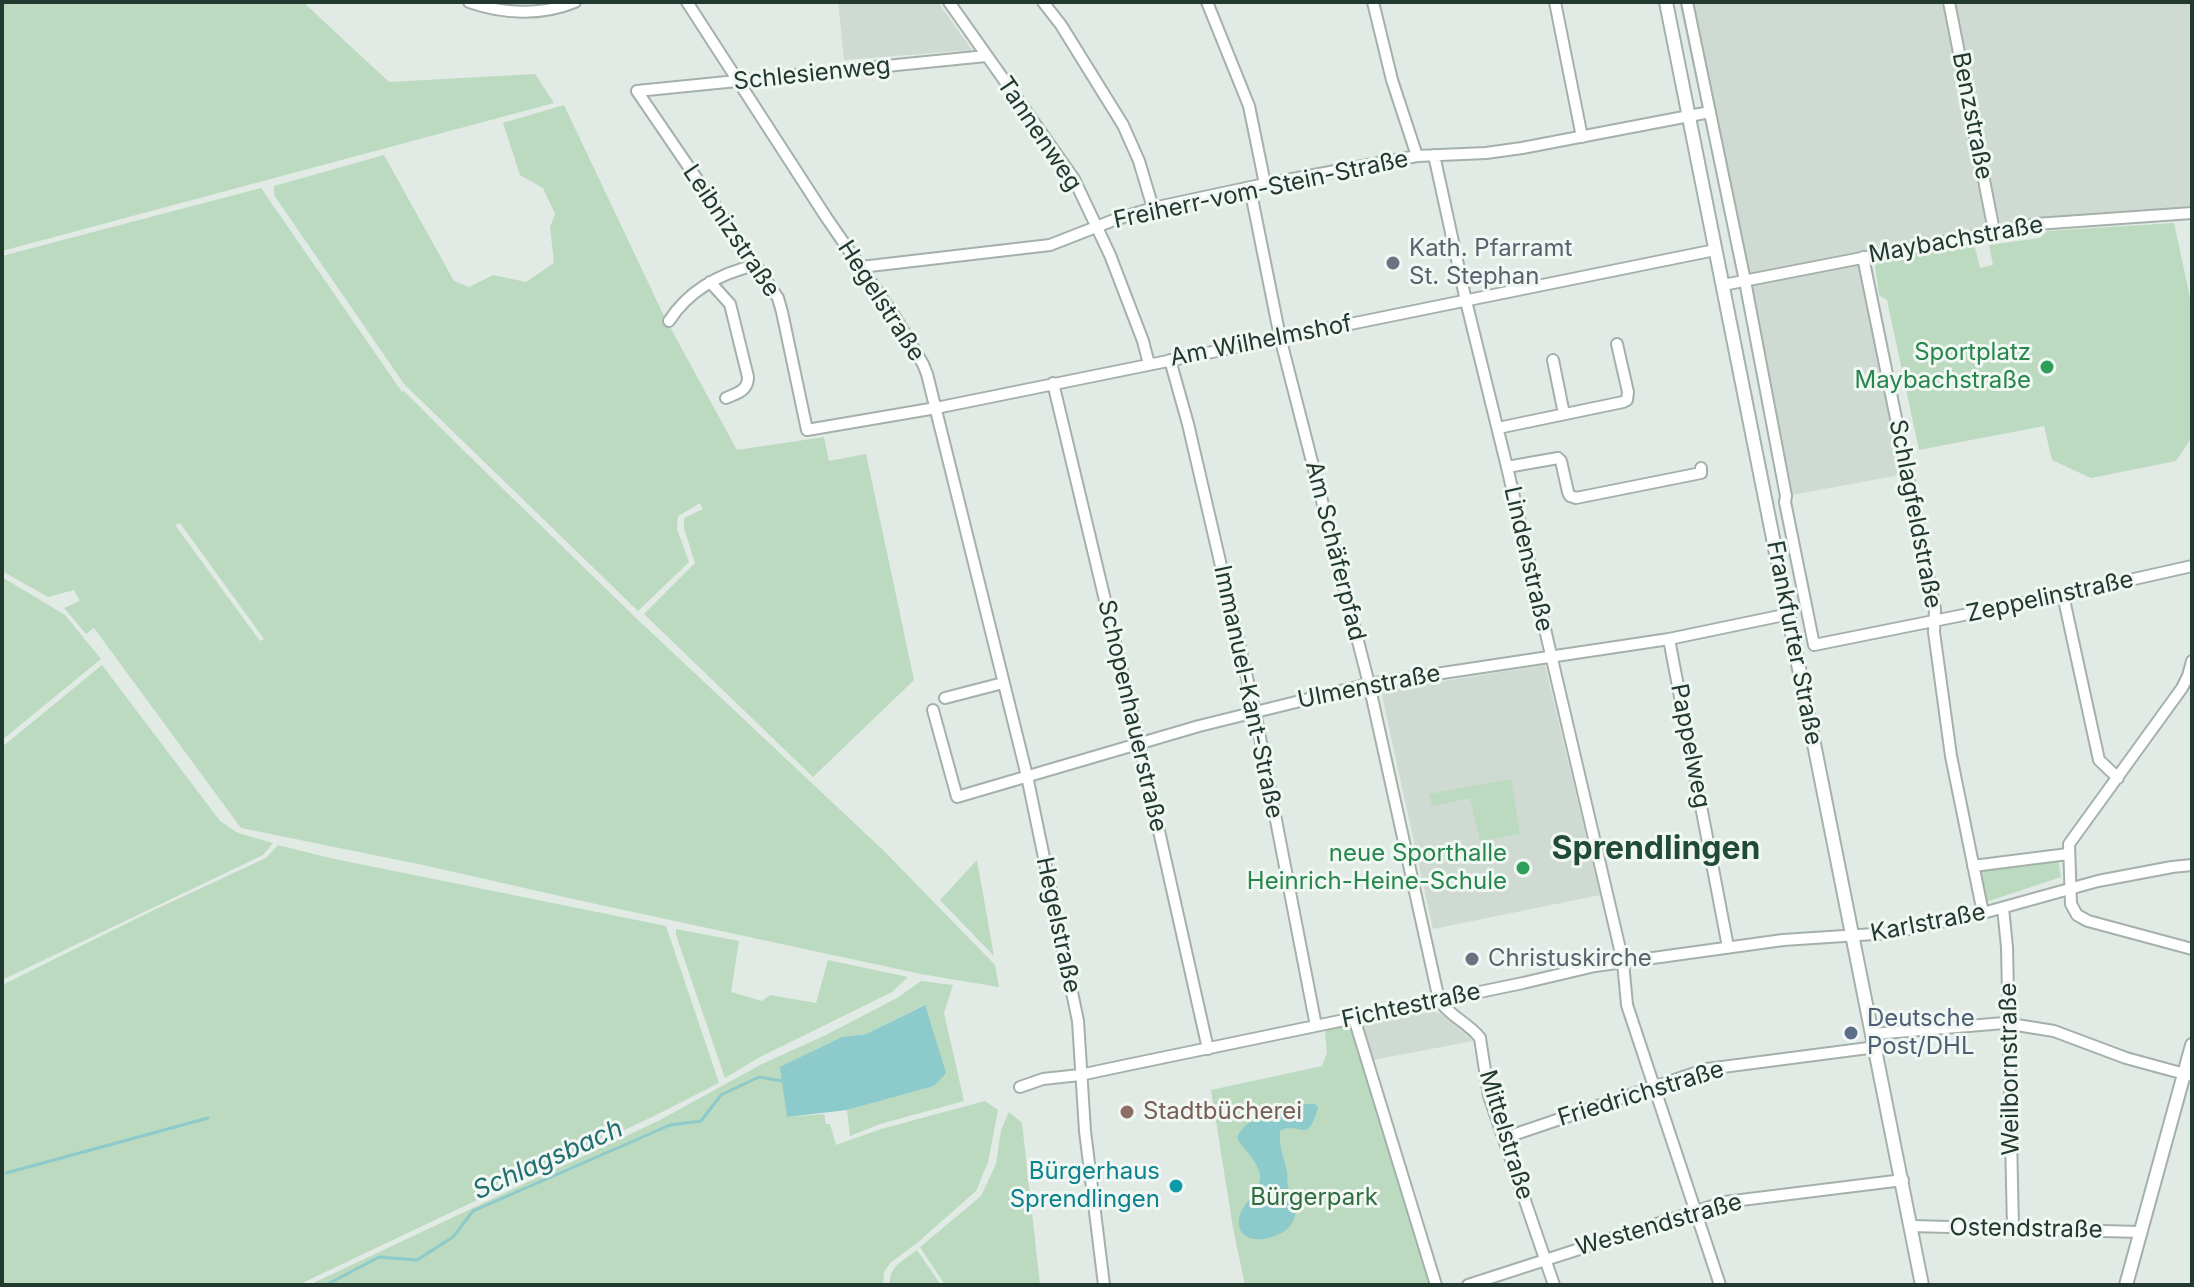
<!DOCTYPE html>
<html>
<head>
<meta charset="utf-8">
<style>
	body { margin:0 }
	#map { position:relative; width:2194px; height:1287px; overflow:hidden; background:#e1eae5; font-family:Inter,sans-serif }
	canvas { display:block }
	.frame { position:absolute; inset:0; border:4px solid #223930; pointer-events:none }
</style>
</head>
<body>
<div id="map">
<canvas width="2194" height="1287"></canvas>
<div class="frame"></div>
</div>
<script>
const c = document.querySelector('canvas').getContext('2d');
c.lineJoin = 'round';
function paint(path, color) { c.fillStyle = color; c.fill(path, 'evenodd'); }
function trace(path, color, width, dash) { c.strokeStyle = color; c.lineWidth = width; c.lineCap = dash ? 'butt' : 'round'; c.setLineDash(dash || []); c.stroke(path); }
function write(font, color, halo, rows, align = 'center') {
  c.font = font + ' Inter,sans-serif'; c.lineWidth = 6; c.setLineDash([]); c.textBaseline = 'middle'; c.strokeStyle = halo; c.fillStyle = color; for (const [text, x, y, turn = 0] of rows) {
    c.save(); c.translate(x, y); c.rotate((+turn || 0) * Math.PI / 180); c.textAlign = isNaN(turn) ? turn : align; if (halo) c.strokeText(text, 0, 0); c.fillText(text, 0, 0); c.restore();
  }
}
paint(new Path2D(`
	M838,2h100l34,48 -128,10z
	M1679,2h513v208l-158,9 -177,34 43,222 -114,21z
	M1545,665l55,230 -167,34 -52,-238z
	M1432,1011l9,3 32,27 -100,19 -10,-35z`), '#cfdad3');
paint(new Path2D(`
	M2,2h301l86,80 146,-8 19,29 -552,148z
	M564,105l100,211 73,134 87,-13 5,24 37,-7 48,226 -101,97 -169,-163 51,-51 -11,-35v-10l19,-9 -3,-6 -22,13 -1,13 12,33 -51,49 -234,-227 -130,-189v-9l110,-31 70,126 15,6 24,-12 33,7 28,-19 -4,-36 5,-13 -12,-26 -23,-13 -17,-52z
	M261,188l141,204 2,-1 58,58 174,169 247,232 112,115 4,22 -78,-13 -339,-73 -159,-36 -182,-37 -147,-200 -8,6 -22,-26 16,-7 -6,-11 -26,7 -46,-26v-315zM180,523l84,116 -4,2 -85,-116z
	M2174,223l18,84v130l-16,24 -85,17 -39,-18 -8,-34 -125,24 -32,-150 -8,-5 -4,-30 4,-6 87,-19 9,8 5,20 13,-3 -4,-20 51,-7 7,-7z
	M2,577l63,38 36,44 -99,81z
	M102,665l118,156 18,12 35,10 -10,12 -261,125v-233z
	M1511,779l9,55 -40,7 -10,-43 -38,8 -3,-12z
	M278,845l52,13 336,68 53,157 -65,33 -356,169h-296v-300l152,-75 112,-52z
	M2058,859l3,18 -75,25 -7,-32z
	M977,860l17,96 -54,-56z
	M676,929l63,12 -8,51 31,9 8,-6 46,8 12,-43 80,17 -16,15 -134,66 -33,20 -49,-143z
	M921,981l32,4 -9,28 20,88 -84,23 -30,12 -3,-26 87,-24 -10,-81 -58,29 -24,3 -55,80 37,-3 2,10h4l6,21 45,-16 104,-28 13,9 -10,52 -12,29 -59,52 -27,20 -6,9 -1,13h-574l351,-165 102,-56 64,-29 71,-37z
	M1350,1025l79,260h-184l-12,-57 -22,-138 111,-24 5,-13 -2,-23z
	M1009,1112l13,11 18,162h-95l-25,-38 61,-51 15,-32 5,-34z
	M917,1250l24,35h-51c-2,-18 14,-25 27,-35z`), '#bbdabf');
paint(new Path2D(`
	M925,1005l21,68 -12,13 -87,24 -60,7 -7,-50 62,-30 24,-3z
	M1307,1104h8l3,3c-10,40 -19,13 -38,24 -2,15 5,28 7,42 2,11 -1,2 1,13 5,16 14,23 2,40 -10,13 -48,22 -51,-1 -3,-19 23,-32 21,-50 -2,-14 -16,-25 -23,-37 10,-25 47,-28 70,-34z`), '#8ccacb');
trace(new Path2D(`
	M6,1173l202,-55
	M326,1285l53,-28 38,3 36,-23 20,-26 197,-86 31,-4 20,-26 38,-18 23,4`), '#8ccacb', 3);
const minor = new Path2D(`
	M469,2c34,12 72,14 106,0
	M687,2l139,215 69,100 28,47 4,10 100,402 51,245 7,110 19,154
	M949,2l125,177 36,76 33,86 6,23
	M1043,2l18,23 62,100 16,36 14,47
	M1207,2l42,104 16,78
	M1373,2l19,78 25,76
	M1555,2l27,135
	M1687,2l58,279 41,215 -1,6 29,143 249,-50 129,-29
	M1949,2l45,229
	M986,56l-349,35 141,207 4,14 25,118 129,-22 779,-158
	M1434,155l32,146 41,166 116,495 4,43 93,280
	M1250,188l30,149 89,347 70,316c11,17 30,23 41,38l9,58 65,189
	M1863,257l72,352 -1,23 17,124 32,157
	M861,267l189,-22 64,-25 39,-12 112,-24 152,-28 69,-3 36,-5 188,-36
	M710,282l20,22 18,73c0,14 -11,16 -22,21
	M1723,285l313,-61 156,-11
	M669,321c20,-31 52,-48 87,-56
	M1170,360l18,64 67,288 61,314
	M1553,360l11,54
	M1053,383l86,359 69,307
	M1498,428l125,-26 4,-2 1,-8 -11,-48
	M1507,467l51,-9 3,3 7,31 2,4 6,2 125,-25v-5
	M2063,595l36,165 19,18
	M1669,639l59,308
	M2192,661l-4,15 -6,12 -113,156 2,60 6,11 11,6 104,28
	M945,698l58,-15
	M933,710l24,87 242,-71 170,-42 300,-45 120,-25
	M1973,866l95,-12
	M2003,908l4,39 6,282
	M1354,1018l82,267
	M1873,1034l131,-11 50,8 72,27 66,18
	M1020,1087l23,-8 37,-4 52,-11 391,-81 72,-17 188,-26 107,-7 93,-20 115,-32 74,-14 20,-2
	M1504,1138l203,-69 169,-22
	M1911,1226l229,6
	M1468,1285l257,-83 178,-22`);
const tertiary = new Path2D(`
	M1666,2l256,1283
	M2126,1285l66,-240`);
trace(minor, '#a4b1ab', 14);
trace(tertiary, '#a4b1ab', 16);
trace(minor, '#fff', 10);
trace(tertiary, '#fff', 12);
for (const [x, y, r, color] of [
	[1393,263,8,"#6b7280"],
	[2047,367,8,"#2e9e5b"],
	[1523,868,8,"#2e9e5b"],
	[1472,959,8,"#6b7280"],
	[1851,1033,8,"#5c6f8a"],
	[1127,1112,8,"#8d6e63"],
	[1176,1186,8,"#0f9aa8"]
]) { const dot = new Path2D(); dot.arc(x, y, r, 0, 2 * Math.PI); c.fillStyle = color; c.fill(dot); trace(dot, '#f1f7f3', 3); }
write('24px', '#223930', '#f1f7f3', [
	["Schlesienweg",812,74,-6],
	["Benzstraße",1972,116,79],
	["Tannenweg",1039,134,56],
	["Freiherr-vom-Stein-Straße",1261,190,-12],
	["Leibnizstraße",731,231,56],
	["Maybachstraße",1956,240,-10],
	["Hegelstraße",881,301,57],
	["Am Wilhelmshof",1261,341,-11],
	["Schlagfeldstraße",1915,514,79],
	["Am Schäferpfad",1335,551,76],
	["Lindenstraße",1528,559,77],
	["Zeppelinstraße",2050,597,-12],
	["Frankfurter Straße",1794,643,79],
	["Ulmenstraße",1369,687,-11],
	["Immanuel-Kant-Straße",1248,692,78],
	["Schopenhauerstraße",1132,716,77],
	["Pappelweg",1690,746,79],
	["Karlstraße",1928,923,-11],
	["Hegelstraße",1058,925,78],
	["Fichtestraße",1411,1006,-12],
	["Weilbornstraße",2010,1069,-91],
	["Friedrichstraße",1641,1094,-17],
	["Mittelstraße",1506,1135,73],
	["Westendstraße",1659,1225,-16],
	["Ostendstraße",2026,1229,1]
]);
write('24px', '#5b616d', '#f1f7f3', [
	["Kath. Pfarramt",1409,249],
	["St. Stephan",1409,277],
	["Christuskirche",1488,959]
], 'left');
write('24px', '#27864d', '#f1f7f3', [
	["Sportplatz",2031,353],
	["Maybachstraße",2031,381],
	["neue Sporthalle",1507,854],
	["Heinrich-Heine-Schule",1507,882]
], 'right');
write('24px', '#4e5e75', '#f1f7f3', [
	["Deutsche",1867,1019],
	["Post/DHL",1867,1047]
], 'left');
write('24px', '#785e54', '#f1f7f3', [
	["Stadtbücherei",1143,1112]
], 'left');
write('24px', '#0d838f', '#f1f7f3', [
	["Bürgerhaus",1160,1172],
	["Sprendlingen",1160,1200]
], 'right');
write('24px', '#306d40', '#f1f7f3', [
	["Bürgerpark",1314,1198]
]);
write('italic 26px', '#216d70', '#f1f7f3', [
	["Schlagsbach",548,1160,-24]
]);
write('bold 32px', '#204a3a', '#f1f7f3', [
	["Sprendlingen",1656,849]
]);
</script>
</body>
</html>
